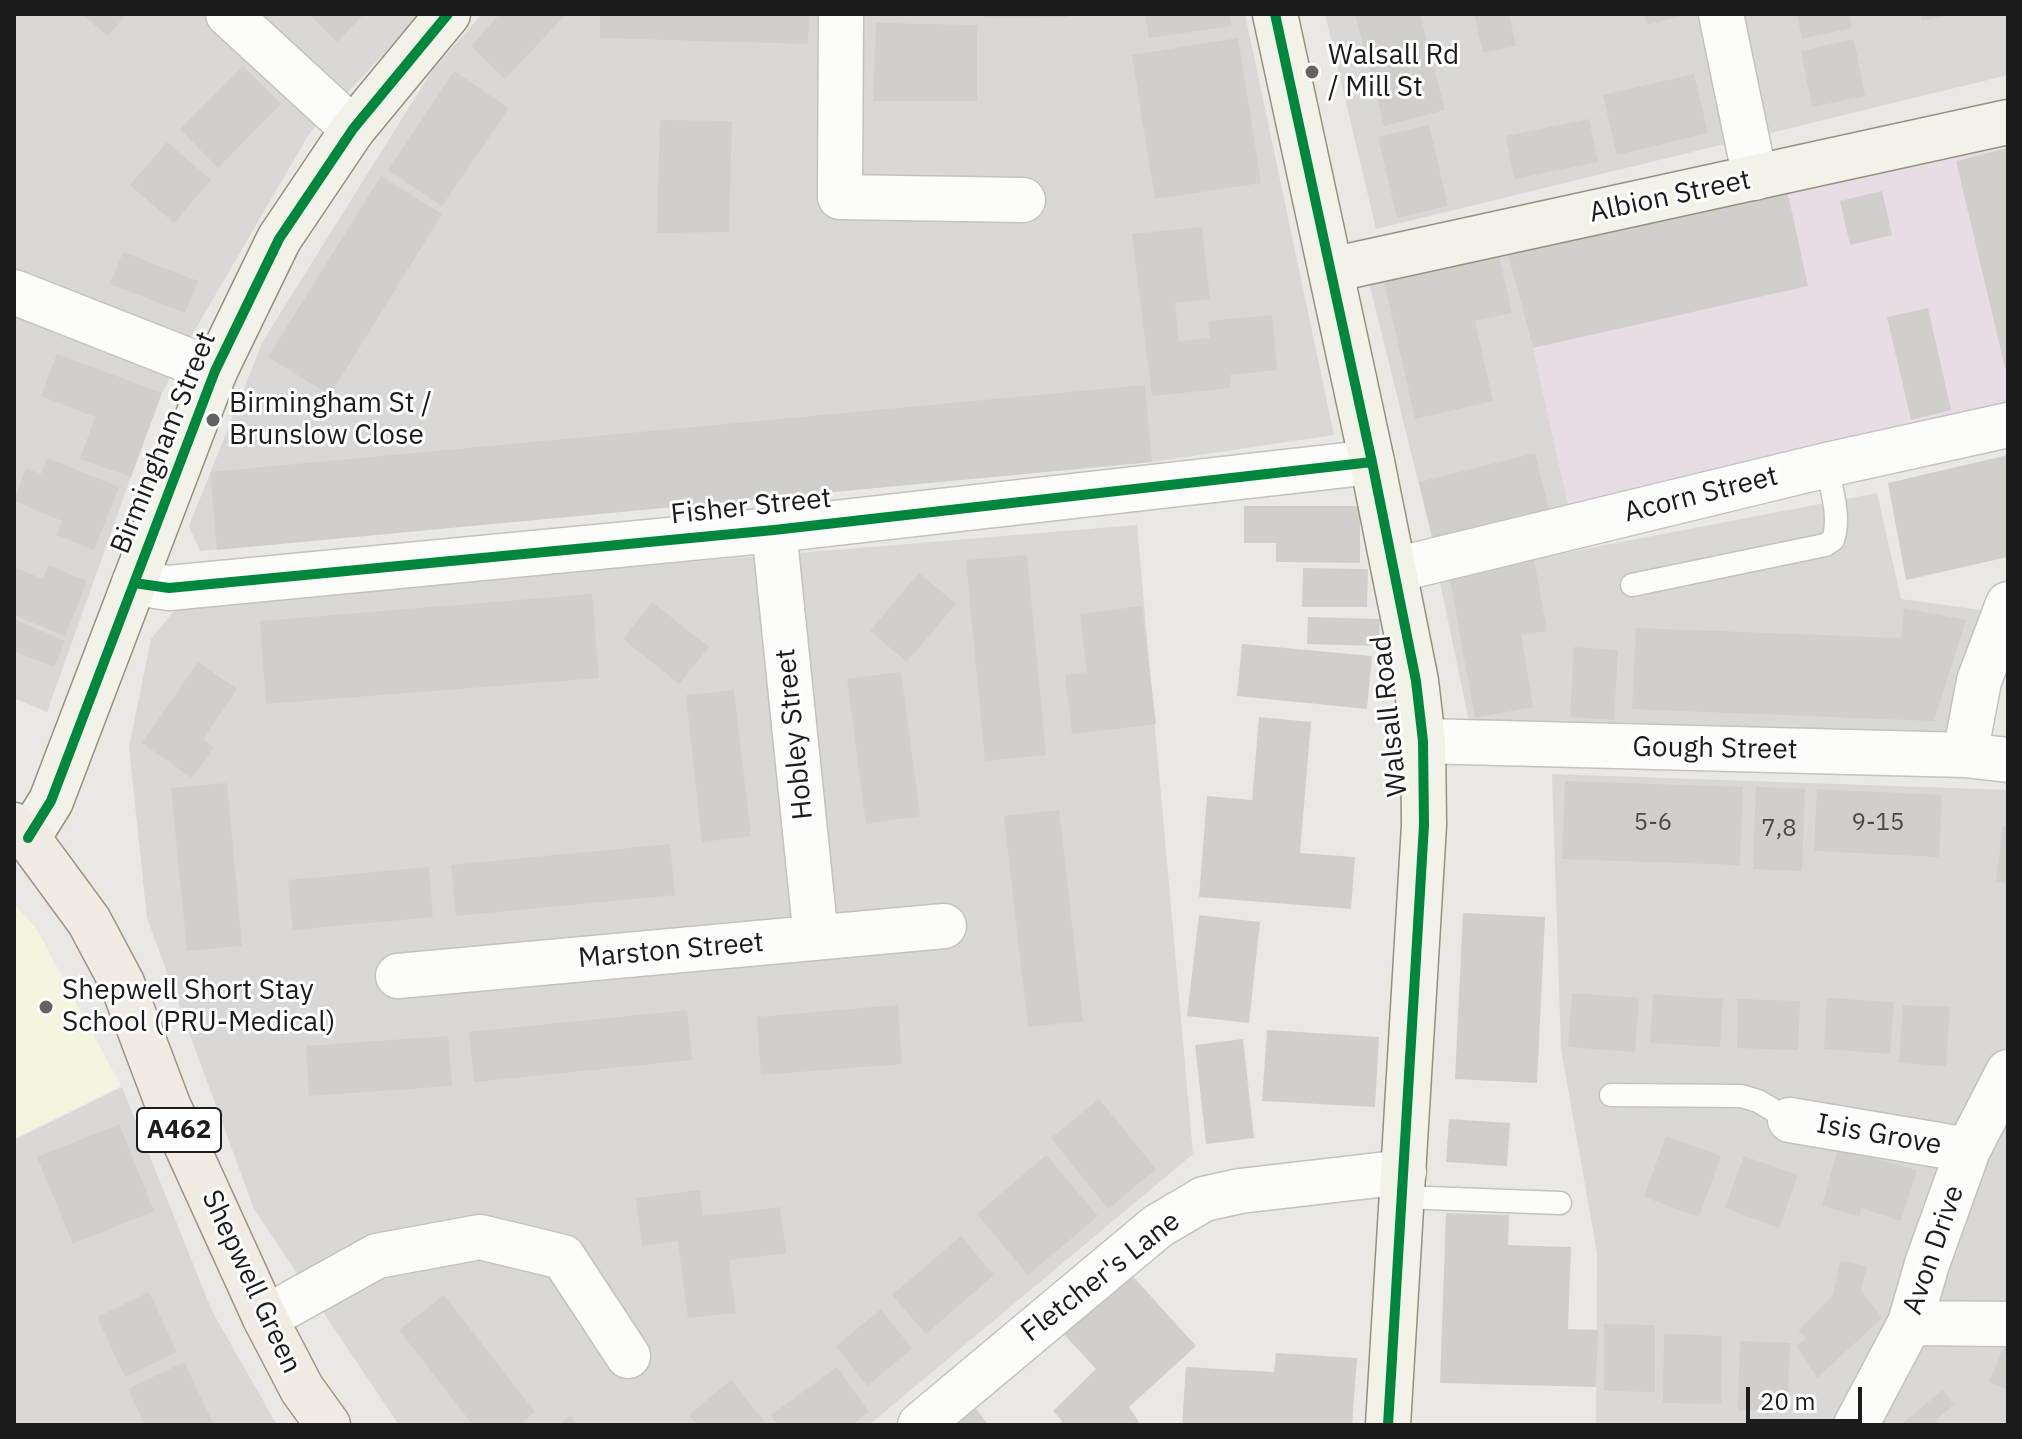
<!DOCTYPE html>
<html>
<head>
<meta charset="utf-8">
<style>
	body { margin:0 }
	#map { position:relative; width:2022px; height:1439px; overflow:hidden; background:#eae8e5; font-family:"IBM Plex Sans",sans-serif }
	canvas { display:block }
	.frame { position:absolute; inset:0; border:16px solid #1c1c1c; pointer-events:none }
	.scale { position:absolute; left:1746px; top:1387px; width:116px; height:36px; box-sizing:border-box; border:4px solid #1c1c1c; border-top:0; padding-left:10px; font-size:24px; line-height:28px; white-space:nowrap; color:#1c1c1c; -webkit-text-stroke:6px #fff; paint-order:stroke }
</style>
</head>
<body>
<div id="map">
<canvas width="2022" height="1439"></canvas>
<div class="frame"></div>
<div class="scale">20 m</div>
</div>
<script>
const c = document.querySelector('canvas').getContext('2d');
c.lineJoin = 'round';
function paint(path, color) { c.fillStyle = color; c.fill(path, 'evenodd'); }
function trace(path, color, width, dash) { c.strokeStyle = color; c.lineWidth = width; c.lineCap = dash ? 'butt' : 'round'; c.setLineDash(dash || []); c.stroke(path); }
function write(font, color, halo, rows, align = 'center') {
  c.font = font + ' "IBM Plex Sans",sans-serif'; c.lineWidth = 6; c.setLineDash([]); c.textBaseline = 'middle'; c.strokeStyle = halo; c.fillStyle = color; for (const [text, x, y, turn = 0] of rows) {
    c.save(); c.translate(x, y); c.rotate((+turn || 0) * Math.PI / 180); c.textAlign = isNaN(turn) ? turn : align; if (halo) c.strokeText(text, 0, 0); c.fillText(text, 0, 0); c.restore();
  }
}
paint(new Path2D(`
	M14,14h407l-112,120 -121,208 -26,51 -16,42 -99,277 -33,-14z
	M482,14h763l89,421 -182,27 -952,89 -11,-25 74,-185 170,-272z
	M1325,14h683v61l-632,154z
	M1499,255h9l25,93 36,160 -136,34 -64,-260 15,-1z
	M1877,493l24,106 80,11 -36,123 -476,-11 -30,-145z
	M1137,525l56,629 -324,271h-470l-145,-216 -107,-291 -18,-171 22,-108 29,-35z
	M1552,774l456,16v635h-412l1,-172 -36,-204z
	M122,1087l90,224 65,114h-263v-285z`), '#d9d8d6');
paint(new Path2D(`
	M2008,147v265l-439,96 -36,-160 -25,-93 279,-66z`), '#e8dde4');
paint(new Path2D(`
	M14,904l22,24 85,158 -107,53z`), '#f5f4df');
paint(new Path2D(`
	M81,14h45l-18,22z
	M309,14h55l-27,28z
	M500,14h66l-61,65 -34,-33z
	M600,14h209l-1,30 -208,-6z
	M985,14h83v3l-83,1z
	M1145,14h85l2,12 -83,12z
	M1355,14h65l25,96 -61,16z
	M1474,14h35l7,32 -33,7z
	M1644,14h41v1l-38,10z
	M1797,14h52l3,14 -50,11z
	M1920,14h29v1l-27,6z
	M876,23l101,2v76h-104z
	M1238,38l23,145 -106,16 -23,-144z
	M1854,39l11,57 -53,11 -11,-56z
	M243,66l38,38 -63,64 -38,-39z
	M454,71l55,37 -67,98 -54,-36z
	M1694,74l14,59 -91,22 -14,-60z
	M1589,119l9,43 -84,17 -8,-43z
	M660,120l72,1 -3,111 -72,1z
	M1429,125l19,81 -51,12 -19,-81z
	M167,142l44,38 -37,43 -44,-38z
	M2008,148v220h-3l-49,-207z
	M381,176l61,38 -112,181 -62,-38z
	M1787,189l21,97 -275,62 -25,-93z
	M1882,191l10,44 -42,10 -10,-44z
	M1202,227l8,72 -35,4 4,38 31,-3 -2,-17 64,-6 5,55 -47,5 1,13 -79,8 -20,-162z
	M123,252l75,29 -13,32 -75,-29z
	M1499,255l13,58 -37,8 18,80 -78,18 -31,-138z
	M1928,308l23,102 -40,10 -24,-103z
	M57,354l105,39 -31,84 -51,-18 15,-42 -54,-21z
	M1145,385l7,77 -935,88 -7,-78z
	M1535,453l15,60 -117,29 -14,-60z
	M2008,455v102l-102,23 -18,-97z
	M48,458l71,29 -25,63 -37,-15 5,-14 -48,-20 12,-33 15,6z
	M1244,506h116v57l-84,-1v-19h-32z
	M1027,555l19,200 -61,6 -19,-201z
	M1534,559l13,72 -26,4 12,72 -58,11 -26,-144z
	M48,565l39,16 -22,55 -51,-21v-48l29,12z
	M1303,568l65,1 -1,38h-65z
	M919,573l37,31 -49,58 -37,-31z
	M592,594l7,84 -333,26 -6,-83z
	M652,602l57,45 -30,37 -56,-45z
	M1142,606l14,118 -84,10 -7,-59 22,-3 -7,-58z
	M1904,608l62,12 -32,101 -302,-12 4,-81 265,10z
	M1308,617l72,2 -1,27 -72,-2z
	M14,619l51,22 -11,26 -40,-16z
	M1242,644l130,12 -5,53 -130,-13z
	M1574,647l44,3 -4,70 -44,-3z
	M198,662l39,27 -34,50 11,8 -22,31 -50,-35z
	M901,672l19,144 -54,8 -19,-145z
	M734,690l17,146 -49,6 -16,-147z
	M1259,717l52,5 -11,131 55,4 -4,52 -152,-12 8,-101 45,4z
	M1565,781l178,6 -3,78 -178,-6z
	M227,783l15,163 -55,5 -16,-163z
	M1756,787l49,2 -3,82 -49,-2z
	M1817,789l125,6 -3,62 -125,-6z
	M1059,810l24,211 -55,6 -24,-211z
	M2003,826l5,1v57l-12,-2z
	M670,844l5,51 -219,21 -5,-51z
	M429,867l4,50 -140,13 -5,-50z
	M1463,913l82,4 -8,166 -82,-4z
	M1199,915l61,7 -11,101 -62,-7z
	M1572,993l67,5 -4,54 -67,-5z
	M1653,994l70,5 -3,48 -70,-4z
	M1827,998l67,4 -4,52 -66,-5z
	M1738,999l62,2 -2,49 -61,-2z
	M898,1005l4,59 -141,11 -4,-58z
	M1903,1005l47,2 -4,59 -47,-3z
	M687,1010l5,50 -218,22 -5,-50z
	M1267,1030l112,7 -4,70 -113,-6z
	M448,1036l4,50 -143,10 -3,-50z
	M1243,1039l11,99 -48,6 -11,-99z
	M1099,1099l57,70 -48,40 -57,-71z
	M1449,1119l61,4 -3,43 -61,-4z
	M119,1124l35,87 -81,33 -36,-87z
	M1666,1136l55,20 -22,61 -55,-20z
	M1838,1148l79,22 -16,51 -40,-13 -1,9 -38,-11z
	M1046,1155l52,61 -70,59 -51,-61z
	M1744,1156l54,19 -19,53 -54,-20z
	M700,1190l3,26 77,-9 6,46 -57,7 7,53 -48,5 -10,-77 -36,5 -6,-48z
	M1446,1213l63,2 -1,30 63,2 -3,82 30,1 -2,57 -156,-4z
	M961,1236l33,39 -68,59 -34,-39z
	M1840,1261l27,5 -6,24 21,28 -65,60 -20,-32 10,-8 -9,-7 35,-36z
	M1128,1271l68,75 -67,61 12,18h-83l4,-4 -9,-10 43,-42 -34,-37z
	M149,1292l28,60 -52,25 -28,-60z
	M444,1295l91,117 -16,13h-46l-74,-95z
	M881,1309l31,40 -45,37 -31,-40z
	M1604,1324l51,1v67l-51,-1z
	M1664,1334l58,2 -1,68 -58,-1z
	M1740,1341l50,2 -3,69 -49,-2z
	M2004,1346l4,2v42l-19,-8z
	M1276,1353l81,5 -5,67h-170l4,-58 88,5z
	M184,1362l30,63h-69l-17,-36z
	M837,1367l32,45 -18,13h-73l-7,-10z
	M731,1380l36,45h-70l-8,-10z
	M1943,1390l11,15 -19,15 4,5h-39z
	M976,1409l12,16h-32z
	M570,1416l7,9h-18z`), '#d1cfcc');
const lane = new Path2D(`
	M1632,585l193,-40 8,-5c8,-23 -2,-51 -6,-75
	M1611,1095l130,1 17,5 32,19
	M1402,1197l158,6`);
const street = new Path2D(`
	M228,14l125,115
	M841,14l-1,183 183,3
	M1721,14l34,164
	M14,292l201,79
	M774,530l42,408
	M1395,570l432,-105 181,-40
	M134,583l35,5 605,-58 598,-68
	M1423,741l542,14 43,5
	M1965,755l14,-74 29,-77
	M398,976l546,-50
	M1790,1120l178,30
	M265,1318l112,-62 103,-19 83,20 65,99
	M1910,1323l98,1
	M920,1425l238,-199 46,-27 36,-8 164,-19
	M1856,1425l54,-102 17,-59 41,-114 40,-78`);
const secondary = new Path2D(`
	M1275,14l97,448 44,219 7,60 1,84 -36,600
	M1331,270l677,-148
	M28,838l23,-37 164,-430 64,-132 74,-110 95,-115`);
const primary = new Path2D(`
	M14,825l14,13 61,83 33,62 46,122 97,213 37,71 26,36`);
trace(lane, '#c3c2c1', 25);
trace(street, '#c3c2c1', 47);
trace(secondary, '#92937e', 47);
trace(primary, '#9f9682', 47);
trace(lane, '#fcfcfb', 22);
trace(street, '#fcfcfb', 44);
trace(secondary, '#f2f2e9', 44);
trace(primary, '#f0ebe3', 44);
trace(new Path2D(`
	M1275,14l97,448 44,219 7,60 1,84 -36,600
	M134,583l35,5 605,-58 598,-68
	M28,838l23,-37 164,-430 64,-132 74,-110 95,-115`), '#00873e', 10);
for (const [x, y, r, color] of [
	[1312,72,8,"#646362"],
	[213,420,8,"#646362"],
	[46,1007,8,"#646362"]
]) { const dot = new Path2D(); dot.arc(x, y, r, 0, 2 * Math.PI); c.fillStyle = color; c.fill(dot); trace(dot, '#fff', 3); }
write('24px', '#494948', null, [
	["5-6",1653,823],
	["9-15",1878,823],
	["7,8",1779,829]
]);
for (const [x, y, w] of [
	[179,1130,84]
]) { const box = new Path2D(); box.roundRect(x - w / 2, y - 22, w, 44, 6); c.fillStyle = '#fff'; c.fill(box); trace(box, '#1c1c1c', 2); }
write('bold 26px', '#1c1c1c', null, [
	["A462",179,1130]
]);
write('28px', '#1c1c1c', '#fff', [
	["Walsall Rd",1328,56],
	["/ Mill St",1328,88],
	["Birmingham St /",229,404],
	["Brunslow Close",229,436],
	["Shepwell Short Stay",62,991],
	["School (PRU-Medical)",62,1023]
], 'left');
write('28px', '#1c1c1c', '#fff', [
	["Albion Street",1670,197,-12],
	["Birmingham Street",164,443,-68],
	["Acorn Street",1701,495,-14],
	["Fisher Street",751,507,-6],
	["Walsall Road",1390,716,-96],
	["Hobley Street",795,734,-96],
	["Gough Street",1715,749,1],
	["Marston Street",671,951,-5],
	["Isis Grove",1879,1135,10],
	["Avon Drive",1934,1250,-71],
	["Fletcher's Lane",1101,1277,-38],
	["Shepwell Green",251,1282,65]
]);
</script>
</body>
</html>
